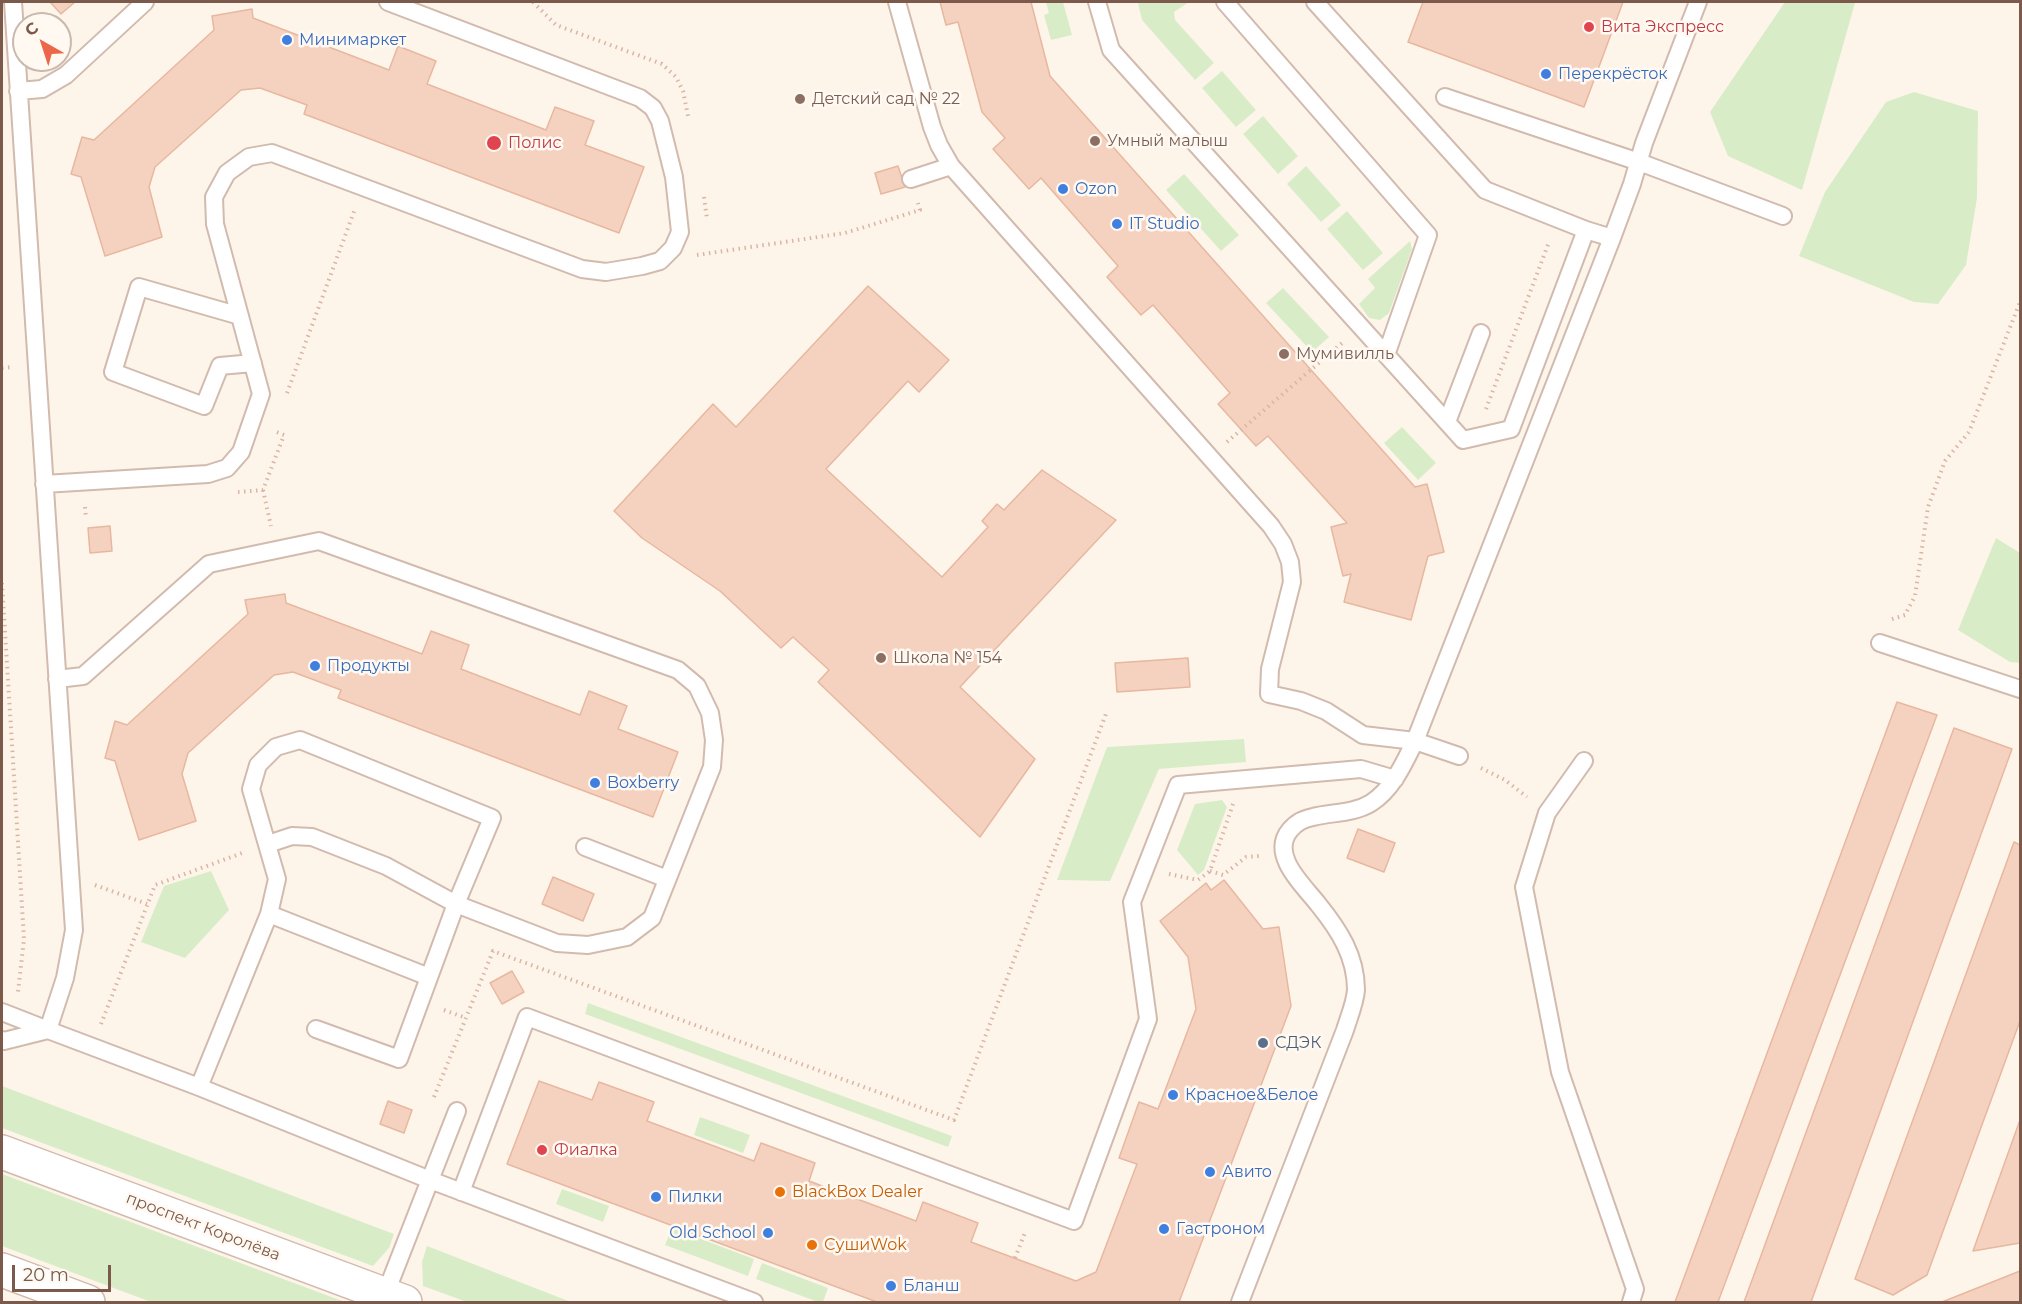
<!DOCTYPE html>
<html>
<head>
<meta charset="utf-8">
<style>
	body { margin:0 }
	#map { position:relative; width:2022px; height:1304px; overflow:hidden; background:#fef5ea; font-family:Montserrat,sans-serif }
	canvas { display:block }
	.frame { position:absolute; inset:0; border:3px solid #7b594b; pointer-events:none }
	.north { position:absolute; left:12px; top:12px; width:60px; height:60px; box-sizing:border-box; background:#fff9f1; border:2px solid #cab9af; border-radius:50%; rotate:321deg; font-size:16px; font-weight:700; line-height:24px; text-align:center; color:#7b594b }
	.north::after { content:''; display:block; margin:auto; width:21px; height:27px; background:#ec664a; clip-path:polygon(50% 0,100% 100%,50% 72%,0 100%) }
	.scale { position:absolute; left:12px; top:1265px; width:99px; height:27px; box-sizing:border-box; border:3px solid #7b594b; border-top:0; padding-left:8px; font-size:18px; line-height:21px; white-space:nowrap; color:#7b594b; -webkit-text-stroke:4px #fff9f1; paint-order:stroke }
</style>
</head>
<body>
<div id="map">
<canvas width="2022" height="1304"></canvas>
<div class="frame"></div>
<div class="north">С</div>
<div class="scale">20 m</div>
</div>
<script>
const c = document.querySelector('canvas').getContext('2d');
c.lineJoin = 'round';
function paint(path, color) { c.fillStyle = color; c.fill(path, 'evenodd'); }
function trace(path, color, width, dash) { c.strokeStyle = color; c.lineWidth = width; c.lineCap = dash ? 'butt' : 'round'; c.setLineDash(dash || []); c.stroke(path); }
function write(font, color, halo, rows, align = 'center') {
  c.font = font + ' Montserrat,sans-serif'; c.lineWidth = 5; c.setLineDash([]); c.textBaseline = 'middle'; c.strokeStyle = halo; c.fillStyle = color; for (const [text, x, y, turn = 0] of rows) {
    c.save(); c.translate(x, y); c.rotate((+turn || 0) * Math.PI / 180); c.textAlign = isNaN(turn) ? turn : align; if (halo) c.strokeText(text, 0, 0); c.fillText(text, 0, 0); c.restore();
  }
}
paint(new Path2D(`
	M1046,2h17l9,33 -21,5 -7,-25 5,-2z
	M1145,2h44l-15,10 1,8 39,43 -19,17 -53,-60 -4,-17z
	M1785,2h65l5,1 -53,187 -74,-34 -18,-44z
	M1222,71l34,39 -20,17 -34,-39z
	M1914,92l64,19 -1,87 -11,67 -28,39 -24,-2 -115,-46 26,-64 61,-90z
	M1263,116l35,40 -20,18 -35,-40z
	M1306,166l35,39 -20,17 -34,-38z
	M1184,174l55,61 -18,16 -55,-61z
	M1347,211l36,42 -20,17 -36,-41z
	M1410,241l2,8 -23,64 -9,7 -11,-2 -10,-14 16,-16 -7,-9z
	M1283,288l46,49 -17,15 -46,-49z
	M1402,427l34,36 -18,17 -34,-37z
	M1996,538l24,15v110l-10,-1 -52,-32z
	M1244,739l2,23 -87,7 -49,112 -53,-1 50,-133z
	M1222,800l5,7 -23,63 -6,5 -21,-25 18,-46z
	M211,871l18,39 -44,48 -44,-16 23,-56z
	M588,1003l364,133 -4,11 -363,-133z
	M2,1086l392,148 -5,14 -16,18 -371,-138z
	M700,1117l50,18 -7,18 -49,-18z
	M2,1174l343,128h-194l-149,-56z
	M562,1189l47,17 -6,16 -47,-18z
	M672,1228l82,31 -6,17 -83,-31z
	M427,1246l144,56h-104l-44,-16 -1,-24z
	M762,1263l66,25 -5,14h-5l-62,-23z`), '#d8edc7');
const building = new Path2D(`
	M50,2h25l-14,12z
	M940,2h91l19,74 365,411 12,-3 17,68 -16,4 -17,64 -67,-18 7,-28 -8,2 -12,-49 16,-4 -79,-87 -12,10 -38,-42 12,-11 -77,-88 -12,10 -34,-38 11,-11 -77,-88 -12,11 -36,-40 12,-11 -23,-26 -24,-90 -12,3z
	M1423,2h200l-39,105 -176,-65z
	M252,9l1,9 136,52 9,-24 38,15 -9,23 119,46 9,-23 39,14 -9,24 59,22 -25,66 -315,-119 3,-9 -47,-17 -19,2 -86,77 -6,20 13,50 -57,19 -24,-79 -10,-3 11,-37 12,3 120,-110 -2,-14z
	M898,166l7,21 -24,7 -6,-21z
	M868,286l81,74 -30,32 -11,-11 -82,88 116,108 46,-50 -6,-6 15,-17 7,6 38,-40 74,50 -156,167 75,72 -55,78 -162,-155 11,-12 -36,-33 -12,11 -61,-57 -78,-53 -28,-27 99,-107 23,23z
	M110,526l2,25 -22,2 -2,-25z
	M285,594l1,9 136,51 9,-23 38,14 -8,24 119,46 9,-24 38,15 -9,23 60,23 -25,65 -315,-119 3,-8 -48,-18 -19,3 -86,78 -6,21 14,47 -57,19 -24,-79 -10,-3 10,-37 12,4 121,-111 -3,-14z
	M1188,658l2,29 -73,5 -2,-29z
	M1897,702l40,13 -219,587h-43z
	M1954,728l58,21 -201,553h-67z
	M1358,829l37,14 -11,29 -37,-14z
	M2014,842l6,3v176l-93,254 -34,20 -38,-16z
	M553,877l41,17 -11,27 -41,-17z
	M1224,880l39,49 16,-2 12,79 -112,296h-302l-370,-138 32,-83 53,19 7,-18 55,20 -7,19 107,40 7,-18 54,20 -6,18 107,40 7,-19 55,21 -7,19 105,39 20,-9 41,-108 -18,-6 20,-56 19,7 38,-100 -8,-52 -28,-36 46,-38 5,7z
	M512,971l12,21 -22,12 -12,-21z
	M388,1101l24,9 -8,23 -24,-9z
	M2020,1120v123l-47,8z
	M2020,1271v31h-78z`);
paint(building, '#f5d2c0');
trace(building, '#e8b79f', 1.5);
const service = new Path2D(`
	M897,2l35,125 7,18 12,21 320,360 12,18 7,18 2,20 -22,87 -1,25 32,7 25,10 37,24 52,6 44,15
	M1097,2l14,48 352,390 48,-11 75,-199
	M1225,2l203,233 -42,120
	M1315,2l170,188 101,40 26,8
	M18,91l24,-2 24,-14 79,-73
	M1445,97l194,65 144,54
	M911,179l40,-13
	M240,316l-101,-29 -26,85 91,34 16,-40 33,-3
	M1447,422l34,-89
	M44,484l164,-10 19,-6 14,-16 20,-58 -46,-170 -1,-27 13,-24 22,-16 23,-4 310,116 24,3 36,-6 18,-5 13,-13 7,-16 -6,-55 -14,-56 -7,-13 -13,-10 -252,-96
	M1880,643l140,46
	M57,679l26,-3 126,-112 110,-23 359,129 19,16 13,27 4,27 -2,27 -60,151 -25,19 -39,8 -31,-2 -101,-39 36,-86 -192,-78 -24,7 -18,18 -7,24 26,90 -8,35 -70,173
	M1584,761l-37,52 -23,74 36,185 75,217 -4,13
	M268,844l24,-8 20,1 74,29 70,38 -57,155 -83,-30
	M585,847l82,32
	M269,914l160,63
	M2,1012l46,18 17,-52 9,-48 -61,-928
	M2,1040l2,1 44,-11 151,57 231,93 324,122
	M461,1192l66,-175 547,204 74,-202 -16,-117 46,-117 183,-16 34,10
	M385,1295l72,-184
	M1240,1302l105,-272c4,-13 10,-27 11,-40 0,-34 -17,-60 -38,-86 -14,-18 -49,-49 -28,-74 7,-8 13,-11 23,-13 19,-5 40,-3 58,-14 22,-14 33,-40 44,-62l197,-503 20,-54 12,-41 54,-141`);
const tertiary = new Path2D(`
	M2,1152l403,150
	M2,1270l86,32`);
trace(service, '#d2bbae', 20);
trace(tertiary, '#d2bbae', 36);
trace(new Path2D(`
	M533,2l23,23 106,39 14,13 7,14 5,25
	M704,197l3,22
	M697,255l148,-22 75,-23 -2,-7
	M2,368l11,-1
	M287,393l68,-184
	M1486,409l63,-167
	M1227,442l115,-99
	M263,490l8,36
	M238,492l25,-2 21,-55 -10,-4
	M85,507l1,11
	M2,583l22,356 -6,53
	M1892,619l13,-4 10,-19 13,-89 17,-46 24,-29 51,-130
	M1481,768l24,12 22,17
	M1210,871l13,4 23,-18 13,-1
	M1169,874l29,6 12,-9 23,-67
	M95,885l52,19
	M444,1010l22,8
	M101,1024l54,-139 90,-33
	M434,1097l59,-146 461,169 153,-409
	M1015,1258l11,-28`), '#dab5a2', 4, [1.5, 4.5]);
trace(service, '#fff', 16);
trace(tertiary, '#fff', 33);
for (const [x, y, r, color] of [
	[1589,27,6,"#e0444e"],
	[287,40,6,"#3f7fe0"],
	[1546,74,6,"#3f7fe0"],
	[800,99,6,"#8d6e63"],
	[1095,141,6,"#8d6e63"],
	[494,143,8,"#e0444e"],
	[1063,189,6,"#3f7fe0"],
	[1117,224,6,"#3f7fe0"],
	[1284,354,6,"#8d6e63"],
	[881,658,6,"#8d6e63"],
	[315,666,6,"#3f7fe0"],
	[595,783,6,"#3f7fe0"],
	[1263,1043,6,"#5c6f8a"],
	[1173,1095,6,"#3f7fe0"],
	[542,1150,6,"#e0444e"],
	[1210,1172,6,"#3f7fe0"],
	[780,1192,6,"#e8710a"],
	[656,1197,6,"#3f7fe0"],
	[1164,1229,6,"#3f7fe0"],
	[768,1233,6,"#3f7fe0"],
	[812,1245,6,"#e8710a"],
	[891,1286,6,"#3f7fe0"]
]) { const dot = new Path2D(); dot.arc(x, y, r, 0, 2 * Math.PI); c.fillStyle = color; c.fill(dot); trace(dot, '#fff9f1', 2); }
write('16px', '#be3a42', '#fff9f1', [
	["Вита Экспресс",1601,27],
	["Полис",508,143],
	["Фиалка",554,1150]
], 'left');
write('16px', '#366cbe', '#fff9f1', [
	["Минимаркет",299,40],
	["Перекрёсток",1558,74],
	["Ozon",1075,189],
	["IT Studio",1129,224],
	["Продукты",327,666],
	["Boxberry",607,783],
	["Красное&Белое",1185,1095],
	["Авито",1222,1172],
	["Пилки",668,1197],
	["Гастроном",1176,1229],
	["Old School",756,1233,"right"],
	["Бланш",903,1286]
], 'left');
write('16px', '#785e54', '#fff9f1', [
	["Детский сад № 22",812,99],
	["Умный малыш",1107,141],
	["Мумивилль",1296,354],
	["Школа № 154",893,658]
], 'left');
write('16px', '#4e5e75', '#fff9f1', [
	["СДЭК",1275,1043]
], 'left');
write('16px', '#c56008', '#fff9f1', [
	["BlackBox Dealer",792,1192],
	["СушиWok",824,1245]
], 'left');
write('16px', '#7b594b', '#fff9f1', [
	["проспект Королёва",203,1227,21]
]);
</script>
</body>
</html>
